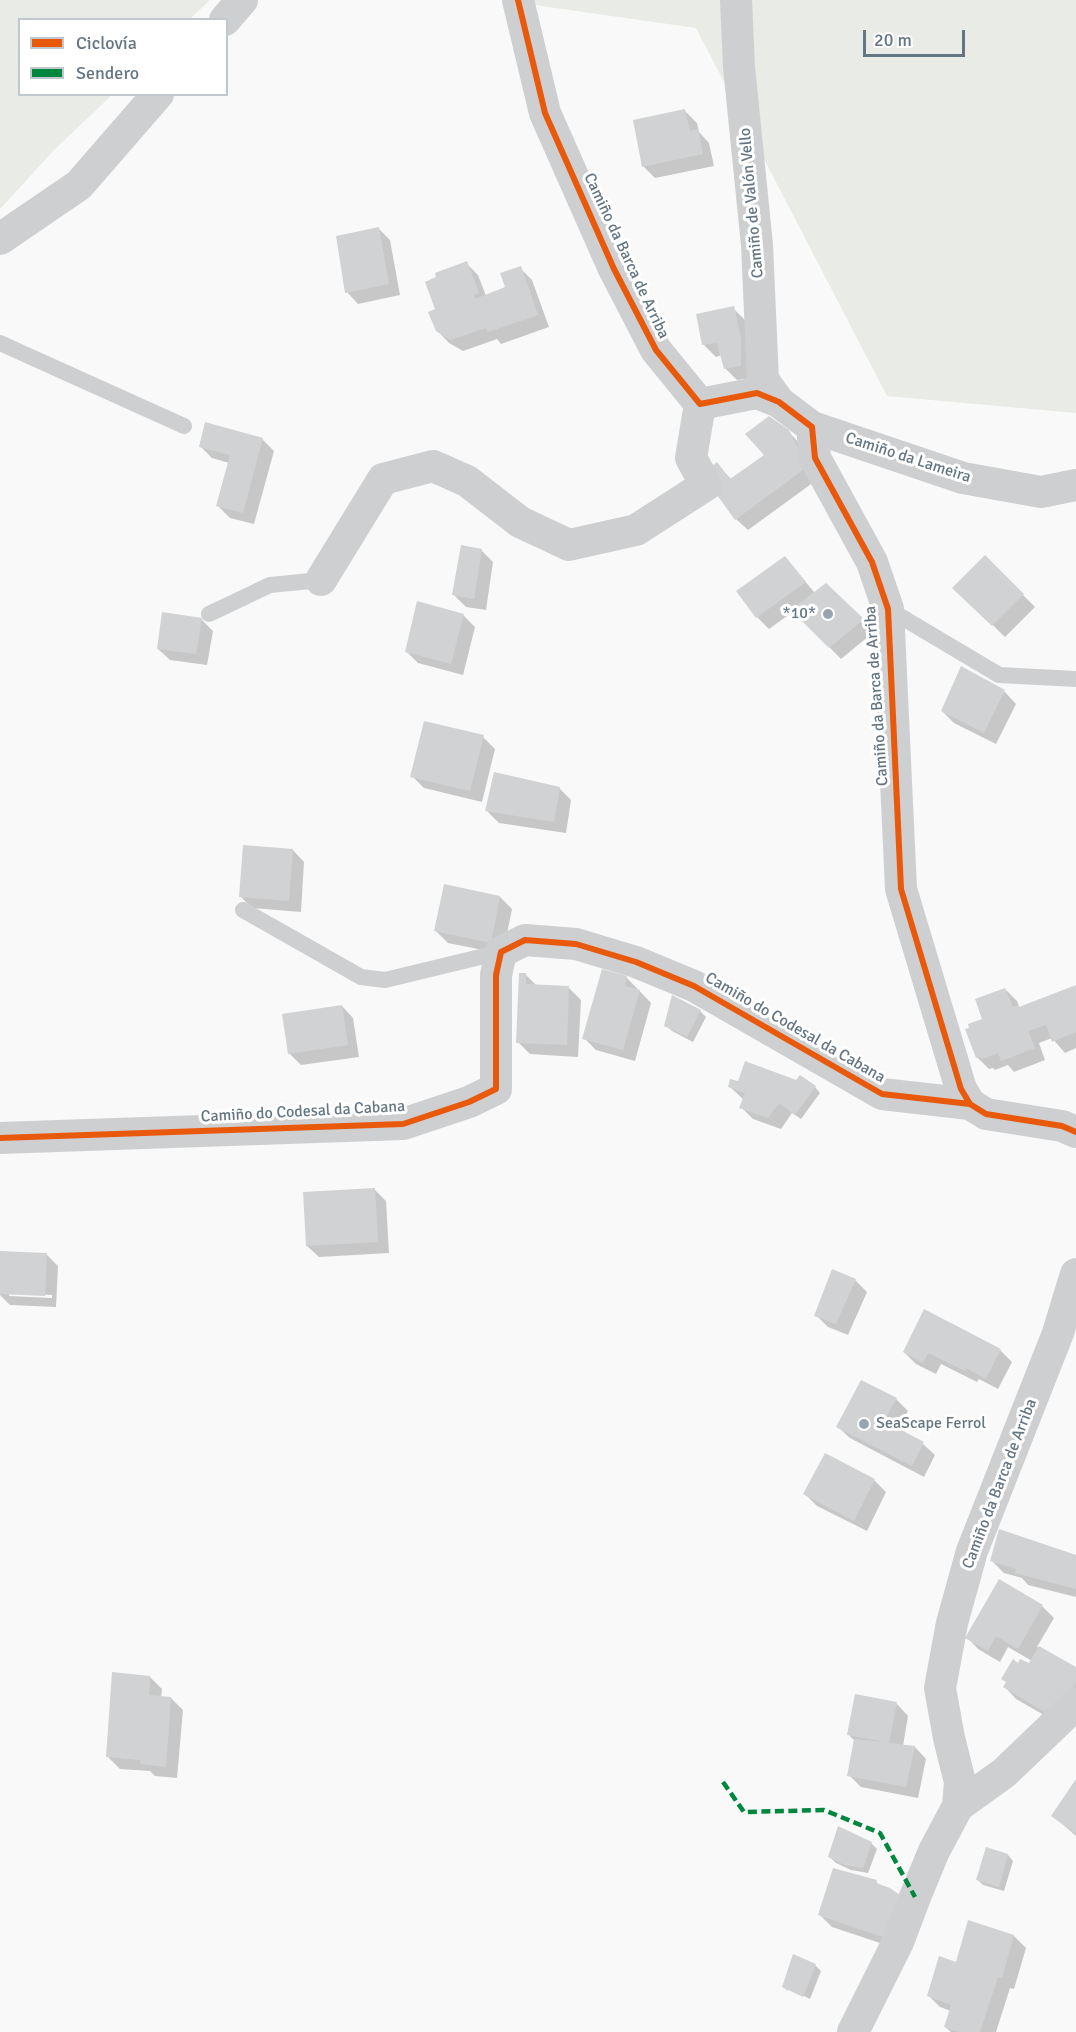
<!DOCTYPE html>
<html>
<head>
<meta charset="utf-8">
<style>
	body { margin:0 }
	#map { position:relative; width:1076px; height:2032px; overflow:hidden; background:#f9f9f9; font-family:Signika,sans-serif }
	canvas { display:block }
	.legend { position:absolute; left:18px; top:18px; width:210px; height:78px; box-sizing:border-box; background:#fff; border:2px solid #c1c8cd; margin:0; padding:8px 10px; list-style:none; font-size:18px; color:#657683 }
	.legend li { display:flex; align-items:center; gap:12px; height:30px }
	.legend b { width:30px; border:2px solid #c1c8cd }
	.scale { position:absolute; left:863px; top:30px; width:102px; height:27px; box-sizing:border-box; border:3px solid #657683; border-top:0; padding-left:8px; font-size:18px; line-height:21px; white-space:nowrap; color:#657683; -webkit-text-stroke:4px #fff; paint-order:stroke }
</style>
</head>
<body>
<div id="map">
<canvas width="1076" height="2032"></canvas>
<ul class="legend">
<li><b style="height:8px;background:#e8590c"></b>Ciclovía</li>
<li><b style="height:8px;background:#00873e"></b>Sendero</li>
</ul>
<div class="scale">20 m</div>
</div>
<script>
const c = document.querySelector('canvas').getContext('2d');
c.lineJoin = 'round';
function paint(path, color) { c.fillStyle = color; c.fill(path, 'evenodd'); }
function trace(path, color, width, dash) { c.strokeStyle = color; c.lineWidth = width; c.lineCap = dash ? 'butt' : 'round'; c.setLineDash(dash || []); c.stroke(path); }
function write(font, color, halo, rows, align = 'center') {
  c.font = font + ' Signika,sans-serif'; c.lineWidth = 6; c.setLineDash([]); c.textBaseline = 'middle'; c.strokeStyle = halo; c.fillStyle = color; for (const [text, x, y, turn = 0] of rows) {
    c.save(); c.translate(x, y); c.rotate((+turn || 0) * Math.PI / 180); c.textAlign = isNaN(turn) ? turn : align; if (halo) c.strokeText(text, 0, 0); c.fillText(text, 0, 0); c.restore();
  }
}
paint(new Path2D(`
	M0,0h210l-20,19 -170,1v74l92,1 -57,54 -55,60z
	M499,0h577v413l-189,-17 -191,-368z`), '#e8ebe6');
paint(new Path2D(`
	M685,111l12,12 2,9 10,11 5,23 -59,12 -12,-12z
	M378,228l12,12 10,55 -42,9 -11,-12z
	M466,263l12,12 8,21 21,-8 13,-20 12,12 17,47 -48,17 -4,-5 -34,12 -14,-8 -12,-13v-20z
	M733,308l12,12 7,58 -15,2 -12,-12 -3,-13 -6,2 -12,-12z
	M788,431l12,13 18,35 -70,51 -12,-11 -19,-55 14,15 35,-24z
	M262,439l12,12 -20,73 -24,-6 -12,-12 11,-43 -17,-5 -12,-12z
	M481,550l12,12 -7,48 -20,-3 -12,-12z
	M985,557l50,50 -30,30 -50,-49z
	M785,558l30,35 11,-8 49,46 -34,28 -47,-48 -25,18 -12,-12z
	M463,615l12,12 -12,48 -45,-12 -12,-12z
	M201,619l12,12 -6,34 -37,-5 -12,-11z
	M962,668l43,24 11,12 -20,40 -42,-21 -12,-12z
	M483,737l12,12 -13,53 -58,-14 -12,-12z
	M559,788l12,12 -5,33 -67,-10 -12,-12z
	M293,850l11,12 -3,50 -49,-4 -12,-12z
	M500,897l12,12 -9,45 -55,-11 -12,-12z
	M525,974l12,12 32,2 12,12 -3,57 -48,-3 -12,-12z
	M626,977l25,26 -16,58 -39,-11 -12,-12z
	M1076,987v61l-11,5 -13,-15 -13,5 6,17 -31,12 -6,-7 -13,5 -2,-2 -4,1 -12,-12 7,-37 21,-31 12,12 3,8z
	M673,997l27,14 6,6 -13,25 -21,-11 -6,-6z
	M342,1006l11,12 6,39 -58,8 -12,-12z
	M796,1081l19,6 5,6 -19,26 -9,-6 -11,16 -28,-10 -12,-12 3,-7 -14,-13 9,-5z
	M374,1189l12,12 3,52 -70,4 -12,-11z
	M46,1254l12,12 -2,41 -46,-2 -10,-10v-34zM9,1293l43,2v3l-43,-2z
	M855,1280l12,12 -19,43 -20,-8 -12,-12z
	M925,1311l75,39 12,12 -14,27 -19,-10 -2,3 -36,-18 -5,10 -20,-10 -12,-12z
	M896,1399l12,12 -11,19 26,14 12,11 -11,22 -74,-39 -12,-11z
	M874,1480l12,12 -19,39 -50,-25 -12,-12z
	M1076,1557v40l-48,-12 -6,-7 -18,-5 -12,-12z
	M1000,1581l42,25 12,12 -17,29 39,22v41l-13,16 -47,-27 -11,-12 13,-22h11l3,-4 -24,-14 -8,15 -22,-13 -11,-12z
	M150,1677l12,12 -1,9h10l12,12 -6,68 -22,-2 -5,-5 -30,-2 -12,-12z
	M897,1704l11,12 -5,30 12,1 11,12 -8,39 -57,-11 -12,-12 6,-34 -6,-6z
	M1076,1782v54l-23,-20z
	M871,1843l6,6 -9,24 -17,-3 -15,-7 -6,-6z
	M987,1849l21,6 5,6 -9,30 -21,-6 -5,-5z
	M876,1882l5,4 20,64 -69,-23 -12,-12z
	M1014,1936l12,12 -12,41 -4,-1 -14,44h-45l-6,-5 6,-16 -11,-4 -12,-12 29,-31z
	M815,1965l6,6 -11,28 -22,-11v3l-5,-4z`), '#0003');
paint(new Path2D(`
	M685,109l5,22 8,-2 5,25 -61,13 -9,-47z
	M379,227l10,57 -44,9 -9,-57z
	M467,261l12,32 -5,2 1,4 30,-12 -5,-14 21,-7 17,49 -50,17 -2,-4 -36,12 -14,-9 -8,-19 7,-3 -10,-27 11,-5 -1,-4z
	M734,306l7,32v28l-17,3 -7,-26 -15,2 -6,-31z
	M769,416l20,14 18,37 -72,53 -33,-46 15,-12 13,17 34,-24 -19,-21z
	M205,422l58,16 -20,75 -27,-7 14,-51 -31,-8z
	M461,545l21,4 -8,50 -22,-4z
	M985,555l39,39 -32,32 -40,-38z
	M785,556l21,26 -50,36 -20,-27z
	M826,583l38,36 -35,29 -38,-38z
	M417,601l47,13 -13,50 -46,-12z
	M162,612l40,6 -6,36 -39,-5z
	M961,666l44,24 -21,43 -43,-22z
	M424,721l60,14 -14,56 -60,-14z
	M494,772l66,15 -6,35 -69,-11z
	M243,845l50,4 -4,52 -50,-4z
	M444,884l56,12 -9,47 -57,-12z
	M602,969l25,7 -2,10 15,4 -17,60 -41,-11z
	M519,973h7v11l43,2 -2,59 -51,-2z
	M1076,985v47l-24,10 -6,-17 -18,6 7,17 -34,13 -3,-8 -16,6 -2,-2 -4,1 -11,-29 4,-1 -1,-4 14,-5 -7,-20 30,-11 8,19 4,-2 2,2z
	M672,995l29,15 -14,27 -23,-11z
	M342,1005l6,40 -60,9 -6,-40z
	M745,1061l51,19 4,-5 16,11 -21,29 -16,-12 -11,15 -29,-10 6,-15 -17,-6 2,-8 8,2z
	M375,1188l3,54 -72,4 -3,-54z
	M0,1251l47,2 -2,43 -45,-2z
	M832,1269l24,10 -20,45 -22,-8z
	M924,1309l77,40 -15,30 -20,-11 -1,3 -37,-18 -5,10 -20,-11z
	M861,1380l36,18 -13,23 40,21 -12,24 -76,-39z
	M825,1453l50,26 -21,42 -51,-27z
	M999,1529l77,26v34l-61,-16 1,-4 -26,-8z
	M999,1579l44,26 -25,44 -22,-13 -8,15 -23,-13z
	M1039,1646l37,21v16l-25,33 -48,-29 3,-5 -5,-3 12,-20 5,4 2,-4 9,4z
	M112,1672l38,4 -1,19 22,2 -5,70 -25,-3 -1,-4 -34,-3z
	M855,1694l42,8 -8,41 26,3 -9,41 -59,-11 7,-37 31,3 -38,-7z
	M1076,1779v55l-25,-18z
	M838,1826l34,16 -9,26 -19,-3 -16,-8z
	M986,1847l22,7 -9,33 -23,-7z
	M833,1868l44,12 -1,3 14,5 14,10 -15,41 -71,-24z
	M968,1920l46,15 -12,43 -4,-1 -18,55h-22l-14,-5 7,-22 -24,-9 12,-40 17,6z
	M793,1954l23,10 -13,33 -21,-10z`), '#d0d2d3');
trace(new Path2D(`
	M0,343l184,83
	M888,609l111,66 77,4
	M209,614l61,-29 51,-5
	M243,910l118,67 24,3 116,-28`), '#cecfd0', 16);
trace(new Path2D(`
	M518,0l27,113 69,156 42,81 44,54 57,-11 22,9 33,25 3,31 57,104 16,47 13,280 60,200 9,15 16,10 76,12 14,6
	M736,0l3,67 18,178 6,135 16,22
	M225,20l17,-20
	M0,239l79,-54 79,-91
	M812,427l151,51 78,14 35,-7
	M321,580l62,-101 50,-13 34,15 53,41 49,23 67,-15 70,-45 -15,-27 9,-54
	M0,1138l403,-14 66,-22 27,-13v-114l5,-23 24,-12 51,4 60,18 58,24 188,108 88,10
	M958,1806l46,-33 72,-69
	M853,2032l45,-90 17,-45 19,-46 24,-45 2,-24 -11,-44 -9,-50 12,-65 20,-72 86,-218 18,-59`), '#cecfd0', 32);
trace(new Path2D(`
	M723,1782l21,30 80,-2 56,23 35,64`), '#00873e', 4.5, [9, 4.5]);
trace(new Path2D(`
	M518,0l27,113 69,156 42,81 44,54 57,-11 22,9 33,25 3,31 57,104 16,47 13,280 60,200 9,15 16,10 76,12 14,6
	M0,1138l403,-14 66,-22 27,-13v-114l5,-23 24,-12 51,4 60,18 58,24 188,108 88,10`), '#e8590c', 6);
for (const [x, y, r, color] of [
	[828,614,6,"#99a4ac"],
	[864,1424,6,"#99a4ac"]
]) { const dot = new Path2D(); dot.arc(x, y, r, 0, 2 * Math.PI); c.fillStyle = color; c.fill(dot); trace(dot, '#fff', 2); }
write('16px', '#657683', '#fff', [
	["Camiño de Valón Vello",752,203,-95],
	["Camiño da Barca de Arriba",626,256,65],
	["Camiño da Lameira",908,458,18],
	["Camiño da Barca de Arriba",877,696,-94],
	["Camiño do Codesal da Cabana",795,1028,30],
	["Camiño do Codesal da Cabana",303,1112,-3],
	["Camiño da Barca de Arriba",1000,1484,-69]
]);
write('16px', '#657683', '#fff', [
	["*10*",816,614],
	["SeaScape Ferrol",876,1424,"left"]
], 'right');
</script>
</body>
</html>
